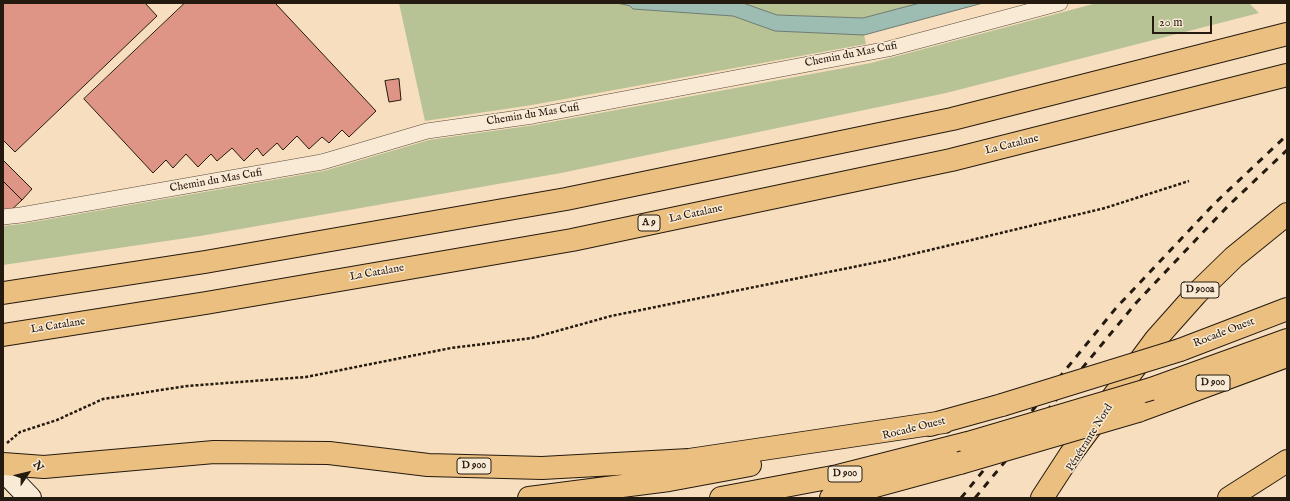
<!DOCTYPE html>
<html>
<head>
<meta charset="utf-8">
<style>
	body { margin:0 }
	#map { position:relative; width:1290px; height:501px; overflow:hidden; background:#f6debe; font-family:"IM FELL English",serif }
	canvas { display:block }
	.frame { position:absolute; inset:0; border:4px solid #251a0f; pointer-events:none }
	.north { position:absolute; left:8px; top:453px; width:40px; height:40px; -webkit-text-stroke:3px #f9ead5; paint-order:stroke; rotate:55deg; font-size:11px; font-weight:700; line-height:16px; text-align:center; color:#251a0f }
	.north::after { content:''; display:block; margin:auto; width:14px; height:18px; background:#251a0f; clip-path:polygon(50% 0,100% 100%,50% 72%,0 100%) }
	.scale { position:absolute; left:1152px; top:16px; width:60px; height:18px; box-sizing:border-box; border:2px solid #251a0f; border-top:0; padding-left:5px; font-size:12px; line-height:14px; white-space:nowrap; color:#251a0f; -webkit-text-stroke:3px #f9ead5; paint-order:stroke }
</style>
</head>
<body>
<div id="map">
<canvas width="1290" height="501"></canvas>
<div class="frame"></div>
<div class="north">N</div>
<div class="scale">20 m</div>
</div>
<script>
const c = document.querySelector('canvas').getContext('2d');
c.lineJoin = 'round';
function paint(path, color) { c.fillStyle = color; c.fill(path, 'evenodd'); }
function trace(path, color, width, dash) { c.strokeStyle = color; c.lineWidth = width; c.lineCap = dash ? 'butt' : 'round'; c.setLineDash(dash || []); c.stroke(path); }
function write(font, color, halo, rows, align = 'center') {
  c.font = font + ' "IM FELL English",serif'; c.lineWidth = 3; c.setLineDash([]); c.textBaseline = 'middle'; c.strokeStyle = halo; c.fillStyle = color; for (const [text, x, y, turn = 0] of rows) {
    c.save(); c.translate(x, y); c.rotate((+turn || 0) * Math.PI / 180); c.textAlign = isNaN(turn) ? turn : align; if (halo) c.strokeText(text, 0, 0); c.fillText(text, 0, 0); c.restore();
  }
}
paint(new Path2D(`
	M399,3h218l13,3 3,3 100,7 42,15 89,4 2,9 -334,61 -107,16z
	M743,3h177l-57,15 -86,-3z
	M1097,3h152l10,10 -313,80 -385,80 -361,63 -197,29v-39l19,-2 302,-53 105,-31 106,-15 336,-62z`), '#b7c295');
const water = new Path2D(`
	M617,3h126l34,12 86,3 57,-15h63l-119,32 -89,-4 -42,-15 -100,-7 -3,-3z`);
paint(water, '#9dbcb2');
trace(water, '#6d7b71', 1);
const building = new Path2D(`
	M3,3h142l12,13 -142,136 -12,-12z
	M185,3h90l101,108 -27,26 -7,-7 -13,13 -7,-6 -13,12 -12,-13 -14,14 -6,-7 -14,13 -6,-8 -13,13 -12,-13 -15,13 -6,-7 -13,13 -12,-13 -13,14 -7,-8 -13,13 -69,-74z
	M399,79l2,21 -12,2 -4,-21z
	M3,160l29,29 -10,11 -19,-19z
	M3,181l19,19 -14,13 -5,-5z`);
paint(building, '#df9585');
trace(building, '#251a0f', 1);
const street = new Path2D(`
	M3,217l18,-2 301,-53 105,-31 106,-15 355,-67 172,-46`);
const secondary = new Path2D(`
	M3,470l27,28`);
const highway = new Path2D(`
	M3,293l202,-31 361,-63 386,-80 335,-85
	M3,335l203,-32 366,-63 379,-80 336,-85
	M1180,350l107,-41
	M1151,389l136,-49
	M1138,411l149,-55
	M930,425l72,-20
	M3,464l41,3 170,-15 115,1 99,12 114,3 147,-8 255,-38
	M529,498l140,-18 81,-15
	M721,498l117,-22 130,-33
	M831,498l129,-35
	M1042,498l28,-43 86,-116 41,-46 37,-36 53,-43
	M1229,498l58,-37`);
trace(street, '#594b3b', 16);
trace(secondary, '#251a0f', 24);
trace(highway, '#251a0f', 24);
trace(new Path2D(`
	M7,443l13,-11 37,-12 46,-21 84,-13 119,-9 145,-29 81,-10 79,-22 277,-56 217,-52 84,-27`), '#251a0f', 2.5, [3, 2]);
trace(street, '#f9ead5', 15);
trace(secondary, '#f9ead5', 22);
trace(highway, '#ebbf7f', 22);
trace(new Path2D(`
	M961,498l155,-190 98,-104 73,-69
	M975,498l161,-195 91,-96 60,-57`), '#251a0f', 3, [7, 7]);
const highwayBridge = new Path2D(`
	M1002,405l178,-55
	M968,443l183,-54
	M960,463l178,-52`);
trace(highwayBridge, '#251a0f', 24, []);
trace(highwayBridge, '#ebbf7f', 22);
for (const [x, y, w] of [
	[649,223,22],
	[1200,290,38],
	[1213,383,34],
	[474,466,34],
	[845,474,34]
]) { const box = new Path2D(); box.roundRect(x - w / 2, y - 8, w, 16, 3); c.fillStyle = '#f9ead5'; c.fill(box); trace(box, '#251a0f', 1); }
write('bold 10px', '#251a0f', null, [
	["A 9",649,223],
	["D 900a",1200,290],
	["D 900",1213,383],
	["D 900",474,466],
	["D 900",845,474]
]);
write('11px', '#251a0f', '#f9ead5', [
	["Chemin du Mas Cufi",851,55,-11],
	["Chemin du Mas Cufi",533,115,-9],
	["La Catalane",1012,145,-14],
	["Chemin du Mas Cufi",216,181,-10],
	["La Catalane",696,214,-12],
	["La Catalane",377,273,-10],
	["La Catalane",58,326,-9],
	["Rocade Ouest",1224,333,-21],
	["Rocade Ouest",914,429,-14],
	["Pénétrante Nord",1090,438,-58]
]);
</script>
</body>
</html>
